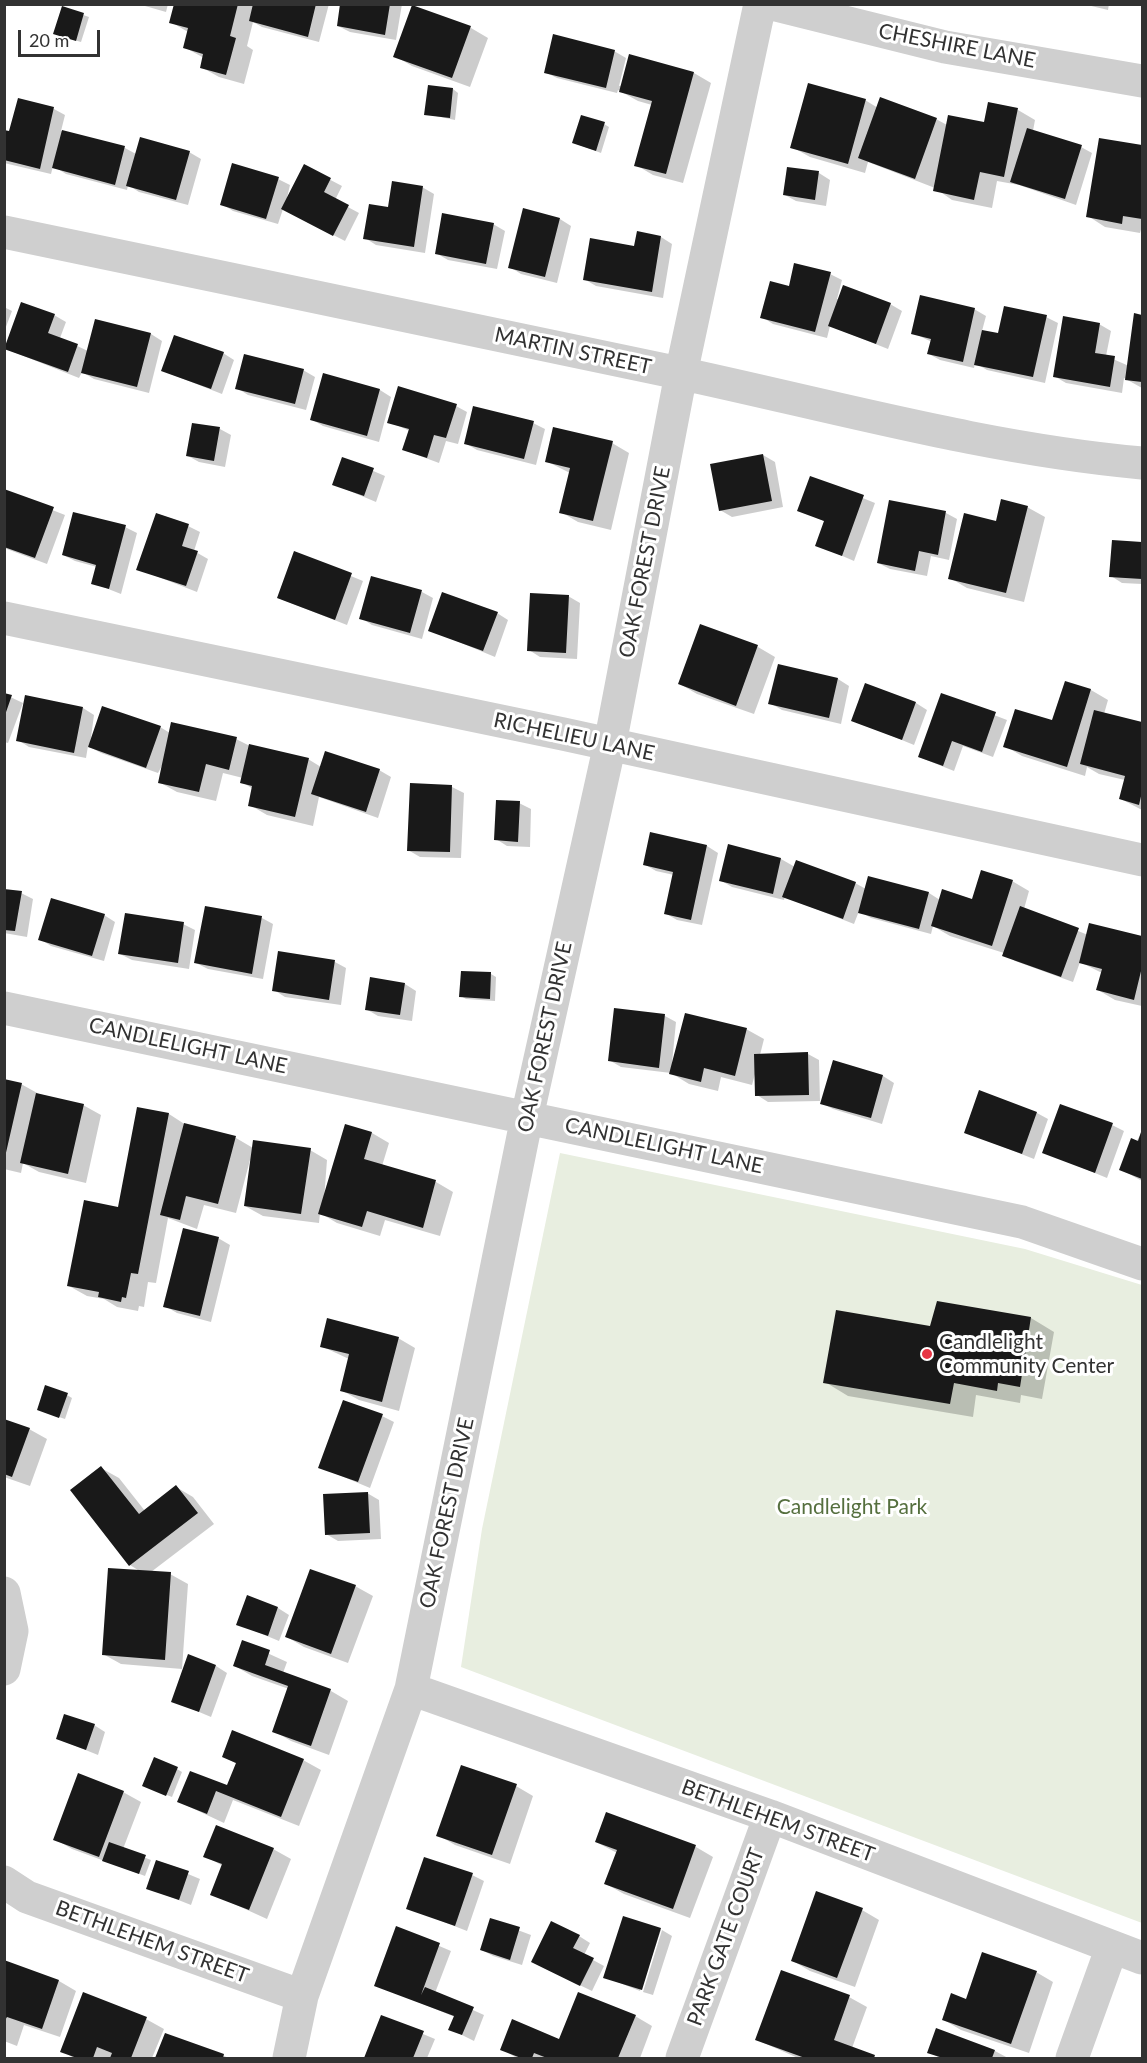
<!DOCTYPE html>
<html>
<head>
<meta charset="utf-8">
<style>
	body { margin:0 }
	#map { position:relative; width:1147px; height:2063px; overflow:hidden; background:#fff; font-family:Lato,sans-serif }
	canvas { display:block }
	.frame { position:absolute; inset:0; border:6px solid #323232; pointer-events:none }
	.scale { position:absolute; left:18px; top:30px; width:82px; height:27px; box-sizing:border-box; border:3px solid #323232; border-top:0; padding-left:8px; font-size:18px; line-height:21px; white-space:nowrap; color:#323232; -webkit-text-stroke:4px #fff; paint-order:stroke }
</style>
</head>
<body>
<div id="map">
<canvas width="1147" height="2063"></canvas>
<div class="frame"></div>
<div class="scale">20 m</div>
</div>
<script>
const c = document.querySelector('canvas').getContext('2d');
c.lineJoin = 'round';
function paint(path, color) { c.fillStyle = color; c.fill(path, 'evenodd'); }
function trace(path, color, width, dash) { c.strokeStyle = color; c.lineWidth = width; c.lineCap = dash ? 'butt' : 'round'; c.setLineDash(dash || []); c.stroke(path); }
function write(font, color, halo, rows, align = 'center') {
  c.font = font + ' Lato,sans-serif'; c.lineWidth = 6; c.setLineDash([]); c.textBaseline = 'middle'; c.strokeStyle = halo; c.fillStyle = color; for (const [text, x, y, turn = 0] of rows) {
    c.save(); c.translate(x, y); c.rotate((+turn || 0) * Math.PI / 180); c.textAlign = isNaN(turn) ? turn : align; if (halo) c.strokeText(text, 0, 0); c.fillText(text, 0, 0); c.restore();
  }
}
paint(new Path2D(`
	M560,1153l465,96 117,36v638l-681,-256 21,-138z`), '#e8eee0');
paint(new Path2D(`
	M138,4h30l-2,8z
	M176,4h153l-10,38 -57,-15 -9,-5 -6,24 6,4 -9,34 -25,-7 -18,-10 3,-9 -20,-11 4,-15 -17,-10z
	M342,4h60l-6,36 -46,-8 -12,-6z
	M1083,4h26l-1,6z
	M413,6l58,22 17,10 -18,49 -58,-21 -17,-10z
	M63,8l26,9 -8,25 -21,-6z
	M614,51l12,7 -7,28 75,-13 17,10 -28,100 -30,-8 -17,-10 16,-60 -14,-4 -20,-11 -1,3 -60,-15 -12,-6z
	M453,89l5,4 -3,27 -29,-6z
	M19,100l35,9 11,6 -4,16 64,17 11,6 53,-2 12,7 -13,46 -49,-13 -11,-7 -1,5 -61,-16 -13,-8 -2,8 -47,-11v-32l7,2z
	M865,100l13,8 58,11 11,6 39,-1 32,-14 17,10 -2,11 48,16 11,6 -16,52 -57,-20 -22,-4 -5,27 -40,-8 -17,-12 -67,-26 -3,11 -55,-16 -18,-10z
	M604,124l5,3 -8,26 -27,-10z
	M1101,139l41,7v80l-2,7 -35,-6 -17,-11z
	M304,166l38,20 -7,14 24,13 -14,28 -62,-32 -5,15 -45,-13 -11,-7 56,-25 12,6 -4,17z
	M789,168l30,5 11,7 -4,26 -30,-5 -11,-6z
	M422,187l12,7 -9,59 -49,-8 -11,-7 24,-30z
	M560,219l11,7 -14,57 -36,-9 -11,-7z
	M493,224l12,7 -8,38 -49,-9 -12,-7z
	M661,237l11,7 -9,54 -67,-12 -12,-7 51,-31z
	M830,274l12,6 -5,19 53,5 12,7 -14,38 -58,-23 -3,12 -54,-14 -11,-7 28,-29z
	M4,307l8,4 -8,21z
	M974,309l12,7 -4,15 17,4 47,-18 12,6 -13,60 -58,-13 -12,-7 -1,5 -34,-8 -11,-6 3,-12 -19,-9z
	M54,315l12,7 -6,16 28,13 8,-30 55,13 11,7 -13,52 -55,-14 -12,-7 -3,6 -73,-29z
	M1136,315l6,1v72l-18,-10 -2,15 -56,-10 -12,-7 45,-52 12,7 -5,25 23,10z
	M223,353l11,7 -12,34 -59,-23z
	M303,370l12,7 -9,33 -58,-15 -11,-7z
	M324,375l56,15 11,7 -12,45 -56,-16 -12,-7z
	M456,406l11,6 -9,32 -12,-3 -7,22 -35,-13 6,-19 -21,-9z
	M533,423l12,6 -9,36 -59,-15 -12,-7z
	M220,429l11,6 -6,32 -26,-5 -11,-6z
	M612,443l17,10 -18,77 -33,-8 -17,-10 9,-39 -24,-12z
	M763,455l12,7 8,45 -51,10 -12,-7z
	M343,458l42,18 -9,26 -43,-18z
	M811,477l64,26 -21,58 -37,-16 9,-23 -27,-12z
	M4,491l61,24 -18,49 -43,-16z
	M890,501l56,12 11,6 -8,41 -18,-4 -4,20 -37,-7 -12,-6z
	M1027,507l18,10 -21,85 -57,-14 -17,-10 47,-55z
	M188,526l12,6 -6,19 14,8 -11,33 -59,-23z
	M125,527l12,6 -16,61 -28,-11 4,-16 -22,-6 -12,-6z
	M1114,541l28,3v40l-20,-1 -11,-7z
	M295,553l68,28 -16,44 -69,-27z
	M422,592l11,6 -11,41 -50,-14 -11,-7z
	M568,596l12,7 -3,56 -37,-2 -11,-7z
	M497,613l11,7 -13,37 -65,-27z
	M701,626l57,21 17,10 -21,57 -57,-20 -17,-10z
	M779,666l59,13 11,7 -8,38 -59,-14 -12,-7z
	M1066,682l25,8 17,10 -4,14 38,10v86l-21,-11 4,-19 -26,-6 -12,-7 -2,9 -63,-20 -17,-10 48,-24z
	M4,694l19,9 -15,40 -4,-1z
	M942,695l65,25 -14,37 -30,-11 -9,25 -35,-14z
	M916,703l11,7 -13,35 -61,-25z
	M83,708l11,7 -4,30 70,-18 10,6 66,6 14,7 58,13 13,8 58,3 12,7 -13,41 -59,-21 -6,29 -46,-11 -17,-10 3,-16 -11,-7 1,-4 -20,-5 -7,28 -39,-9 -18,-10 5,-20 -6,11 -57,-20 -13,-7 -2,12 -57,-11 -11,-7z
	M411,785l41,2 12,6 -3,65 -41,-1 -12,-7z
	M519,803l12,6 -1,38 -23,-1 -11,-7z
	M651,834l56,12 11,7 -16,72 -25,-5 -12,-7 9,-38 -18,-4 -12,-7z
	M729,846l52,13 14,8 60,16 11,6 3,-12 60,16 11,7 33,1 39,-20 17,10 -5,18 64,26 2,-10 52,13v68l-27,-6 -17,-10 4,-17 -22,-11 -7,20 -58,-21 -11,-8 -54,-17 -17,-10 -2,8 -60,-16 -12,-7 -5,13 -69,-27 -1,3 -52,-13 -12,-7z
	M4,890l17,3 12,6 -6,38 -23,-4z
	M104,915l11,7 -11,39 -53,-15 -11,-7z
	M262,918l11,6 -10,55 -55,-10 -12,-6z
	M183,924l12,6 -6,39 -57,-9 -12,-6z
	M335,962l11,6 -5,37 -56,-8 -11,-7z
	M491,974l5,3 -1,24 -29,-2 -5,-3z
	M405,984l11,7 -4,30 -34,-5 -12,-7z
	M615,1009l50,7 11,6 -4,41 74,-34 18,10 -4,16 48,-1 11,6 1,41 -52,1 -11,-7 -2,-21 -3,11 -31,-8 -3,14 -29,-7 -18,-11 -50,-6 -12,-7z
	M834,1061l49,15 11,7 -12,41 -49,-15 -12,-6z
	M4,1081l17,3 18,10 44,11 18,10 -15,68 -47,-11 -16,-9 -2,10 -17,-4z
	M139,1109l30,5 17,11 50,13 17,10 57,2 17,10 -3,40 22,-75 26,8 17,10 -7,23 54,16 17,10 -13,44 -55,-16 -5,16 -43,-13 -17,-10 -1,10 -56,-7 -18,-10 7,-45 -2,-1 -14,53 -32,-8 -7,24 -29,-11 -12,65 -8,-1 -4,25 -5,-1 -1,5 -21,-4 -13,-8 -17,-3 -18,-10 50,-78z
	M1037,1113l11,6 -14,40 -69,-27z
	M1112,1125l12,6 -17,47 -63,-26z
	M1142,1132v49l-22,-12z
	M218,1238l12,7 -19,77 -34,-9 -12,-7z
	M938,1302l93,16 23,14 -12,67 -21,-4 -1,8 -44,-8 -3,22 -125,-21 -23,-14 106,-54z
	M398,1338l17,10 -16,63 -40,-11 -18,-10 8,-31 -28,-13z
	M67,1395l5,3 -7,21 -21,-7z
	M382,1416l12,6 -24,66 -50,-21z
	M4,1421l25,8 18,10 -17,47 -26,-9z
	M101,1468l18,10 26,33 31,-24 17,10 21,27 -63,48 19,2 18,10 -6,85 -61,-5 -18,-10 38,-82 -11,-7 -58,-74z
	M367,1493l12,7 2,39 -43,2 -12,-7z
	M355,1586l18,10 -25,67 -44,-16 -17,-10z
	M278,1608l11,7 -10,26 -41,-17z
	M243,1642l44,20 -4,11 48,18 17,10 -19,54 -38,-14 -17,-10 15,-42 -37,-13 -17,-10z
	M216,1666l11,7 -16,44 -38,-16z
	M94,1725l11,7 -7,23 -40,-16z
	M224,1757l79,3 18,10 -22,56 -66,-26 -9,23 -45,-21 49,-15 9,-23z
	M177,1769l5,3 -10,25 -23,-9z
	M516,1786l17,10 -23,68 -55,-19 -17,-10z
	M123,1792l18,10 -18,47 28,11 -6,16 -73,-27 -17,-10z
	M607,1814l89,33 17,10 -23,61 -66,-24 -18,-10 11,-31 -21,-11z
	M273,1849l18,10 -24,60 -55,-25 11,-28 -18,-10z
	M157,1861l43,18 -9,26 -43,-17z
	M472,1875l12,6 -17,50 -59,-23z
	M862,1910l17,10 -24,67 -45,-16 -17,-10z
	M624,1918l37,12 -21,61 -35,-14z
	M491,1920l40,15 -9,30 -29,-9 -11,-6z
	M397,1928l54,23 -16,42 49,22 -10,26 -24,-12 5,-12 -79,-32z
	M662,1930l10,6 -19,59 -10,-3z
	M579,1936l11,7 -6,12 20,11 -12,25 -48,-23z
	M4,1962l55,19 17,10 -16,46 -36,-12 -7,21 -13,-5z
	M781,1972l68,25 18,10 -15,41 26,10h-80l-41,-18z
	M1036,1972l17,10 -24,71 -68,-23 -17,-10 23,-20z
	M635,2016l17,10 -12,32h-123l-16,-9 59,-9z
	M382,2017l53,22 -8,19h-61z
	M146,2019l18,10 -12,29h-78l-12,-7z
	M936,2030l59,21 13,7h-68l-11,-6z
	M166,2035l58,21 5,2h-72z`), '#0003');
paint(new Path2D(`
	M174,4h64l-8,32 6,2 -10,37 -26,-7 3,-14 -20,-6 5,-20 -19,-5z
	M253,4h63l-8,33 -59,-16z
	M340,4h50l-5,31 -48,-9z
	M412,5l59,21 -19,52 -59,-21z
	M62,6l22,7 -8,28 -23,-7z
	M553,34l62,16 -9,38 -62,-15z
	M629,54l65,18 -28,102 -32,-8 18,-65 -33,-9z
	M808,83l58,16 -18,65 -58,-16z
	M428,85l25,3 -3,30 -26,-3z
	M880,97l57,21 -22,61 -57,-21z
	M18,98l36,9 -14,62 -36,-9v-30l5,1z
	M988,102l30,6 -14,69 -24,-5 -6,28 -41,-9 15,-76 36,7z
	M581,115l24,7 -9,29 -24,-8z
	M1027,128l55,17 -17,54 -55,-17z
	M62,130l63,16 -10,39 -63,-17z
	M140,137l50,14 -14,49 -50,-14z
	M1099,138l43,7v74l-19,-3 -1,8 -36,-7z
	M232,163l47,14 -13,42 -46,-14z
	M304,164l27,14 -7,14 25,13 -16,31 -52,-27z
	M787,167l32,4 -4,29 -32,-5z
	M392,181l31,5 -9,61 -51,-8 6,-35 19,3z
	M523,208l37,10 -15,59 -37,-9z
	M442,213l52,10 -8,41 -51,-10z
	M637,231l24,5 -9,56 -69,-12 7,-42 44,8z
	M794,263l37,9 -16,60 -55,-14 10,-37 19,5z
	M843,285l48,18 -15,41 -48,-18z
	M920,295l55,13 -12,54 -36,-8 4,-15 -20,-5z
	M21,302l34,12 -7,19 30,11 -10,28 -64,-23z
	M1004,306l43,9 -14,62 -59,-12 8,-35 16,3z
	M1134,313l8,2v67l-17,-2z
	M1063,316l37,7 -5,30 20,3 -5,31 -57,-10z
	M95,319l56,14 -14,54 -56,-14z
	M174,335l50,17 -13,37 -50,-18z
	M244,354l60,15 -9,35 -60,-15z
	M323,373l57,16 -13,47 -57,-16z
	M398,386l59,18 -11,34 -12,-3 -7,23 -25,-8 7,-21 -22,-6z
	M473,406l61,15 -10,38 -60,-15z
	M192,423l28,4 -6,34 -28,-5z
	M553,427l60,14 -20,80 -34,-8 11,-45 -25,-6z
	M763,454l9,47 -53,10 -9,-47z
	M342,457l32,11 -10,28 -32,-11z
	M810,476l54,19 -22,61 -27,-10 9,-25 -27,-10z
	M4,489l50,18 -19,51 -31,-11z
	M1001,499l27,7 -22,87 -58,-14 16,-66 32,8z
	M889,500l57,11 -8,44 -19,-4 -4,20 -38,-8z
	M73,512l53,13 -17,64 -18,-5 5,-19 -34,-10z
	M156,513l33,11 -7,22 16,5 -12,35 -50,-16z
	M1112,540l30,2v37l-33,-2z
	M294,551l58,22 -17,47 -58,-22z
	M371,576l51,14 -12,43 -51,-14z
	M442,592l56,20 -15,39 -55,-20z
	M530,593l39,2 -3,58 -39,-2z
	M700,624l58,21 -22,61 -58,-22z
	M778,664l60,14 -9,40 -61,-14z
	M1065,681l26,8 -24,78 -64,-20 12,-38 37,11z
	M865,683l51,19 -14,38 -51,-19z
	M4,693l8,2 -7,20h-1z
	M941,693l55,19 -14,40 -30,-11 -9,25 -25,-9z
	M25,695l58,12 -9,46 -58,-12z
	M102,706l59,20 -15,42 -58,-21z
	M1094,710l48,12v70l-3,13 -20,-6 6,-23 -45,-12z
	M171,722l66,15 -8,33 -23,-6 -7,28 -41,-9z
	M249,744l60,14 -14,59 -47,-11 4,-20 -12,-3z
	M325,751l55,18 -14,43 -55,-18z
	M410,783l42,2 -2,67 -43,-1z
	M496,800l24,1 -2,41 -24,-2z
	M650,832l57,13 -16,75 -27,-6 9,-42 -30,-7z
	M728,844l53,14 -8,36 -54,-13z
	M796,860l60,22 -13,37 -61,-22z
	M981,870l32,10 -21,66 -61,-20 11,-37 30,10z
	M868,876l61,16 -10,37 -61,-16z
	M4,889l18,2 -7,40 -11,-1z
	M51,898l54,16 -13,42 -54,-16z
	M205,906l57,10 -10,58 -58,-11z
	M1020,906l59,22 -18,49 -59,-21z
	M125,913l59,9 -6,41 -60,-9z
	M1089,923l53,13v31l-8,33 -38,-10 6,-21 -23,-6z
	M278,951l57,9 -6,40 -57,-9z
	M461,971l30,1 -1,27 -31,-2z
	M370,977l35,6 -5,32 -35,-5z
	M614,1008l51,6 -6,54 -51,-7z
	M685,1013l62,15 -12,48 -31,-8 -3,14 -32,-8z
	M808,1052l1,43 -54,1 -1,-42z
	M833,1060l50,15 -12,43 -51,-14z
	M4,1079l18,4 -17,74h-1z
	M979,1090l58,22 -15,42 -58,-21z
	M36,1093l48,11 -16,70 -48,-11z
	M1060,1104l53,19 -18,50 -53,-20z
	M137,1107l32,6 -31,161 -7,-1 -5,25 -4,-1 -1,5 -23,-5 1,-5 -32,-6 17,-86 34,7z
	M184,1123l52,13 -18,68 -32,-8 -6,24 -20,-5z
	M345,1124l27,8 -8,27 72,21 -13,48 -56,-17 -5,16 -44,-13z
	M1142,1129v50l-23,-9 12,-32 7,3z
	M253,1140l58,8 -10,66 -57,-8z
	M183,1228l36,9 -19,79 -37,-9z
	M937,1301l94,16 -11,70 -22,-4 -1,8 -43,-8 -4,21 -127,-21 13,-73 94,16z
	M327,1318l72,19 -17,65 -42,-11 9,-37 -29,-7z
	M45,1385l23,8 -9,25 -22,-8z
	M343,1400l40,14 -25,68 -40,-14z
	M4,1419l26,9 -18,49 -8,-3z
	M101,1466l38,48 37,-29 22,28 -69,53 -59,-76z
	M368,1492l2,41 -45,2 -2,-41z
	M108,1568l63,4 -6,88 -63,-5z
	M310,1569l46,16 -25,69 -46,-17z
	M247,1595l31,12 -10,29 -32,-11z
	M242,1640l28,10 -5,15 66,24 -20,57 -39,-14 16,-46 -55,-20z
	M188,1654l28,11 -17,47 -28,-10z
	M64,1714l31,10 -9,26 -30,-11z
	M232,1730l72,29 -23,58 -65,-26 -9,23 -30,-12 13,-31 37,14 9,-22 -14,-6z
	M154,1757l24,10 -12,29 -24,-10z
	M461,1765l56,19 -25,71 -56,-19z
	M78,1773l46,18 -25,66 -46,-17z
	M606,1812l90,33 -23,64 -69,-25 13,-34 -22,-8z
	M216,1825l58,23 -25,62 -39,-15 12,-31 -19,-7z
	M109,1842l37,13 -7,19 -37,-13z
	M424,1857l49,16 -18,53 -49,-17z
	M156,1860l33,11 -10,29 -33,-11z
	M816,1891l47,17 -26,70 -46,-17z
	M623,1916l38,12 -19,62 -39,-12z
	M490,1918l30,9 -10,33 -30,-10z
	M551,1921l29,14 -7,13 21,10 -14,28 -49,-24z
	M396,1926l44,17 -19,52 4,-8 49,20 -12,28 -14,-5 6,-14 -80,-30z
	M982,1952l55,19 -26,73 -69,-24 9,-27 15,6z
	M4,1960l55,20 -17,49 -35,-12 -3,5z
	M781,1970l69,25 -16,45 41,15 -1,3h-69l-50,-18z
	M83,1992l64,25 -16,41h-21l2,-5 -15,-6 -4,11h-16l-17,-6z
	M578,1992l58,23 -18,43h-71l-13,-5 -2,5h-11l-21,-8 12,-31 47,20z
	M381,2015l43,16 -11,27h-49z
	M936,2028l59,22 -3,8h-49l-16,-5z
	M165,2033l59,21 -1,4h-68z`), '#191919');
trace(new Path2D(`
	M772,4l173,43 197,34
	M4,232c225,47 450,93 675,141 154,33 307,76 463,90
	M4,618l559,116 579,126
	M4,1008l1018,214 120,42
	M4,1593l8,38 -8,38
	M411,1689l359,127 372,142
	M4,1882l23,15 275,99
	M289,2058l13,-62 109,-307 116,-572 83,-373 71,-370 79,-370
	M682,2058l88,-242
	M1072,2058l40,-111`), '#cfcfcf', 33);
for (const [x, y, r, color] of [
	[927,1354,6,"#e73544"]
]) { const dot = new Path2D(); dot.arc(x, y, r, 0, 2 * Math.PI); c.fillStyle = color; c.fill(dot); trace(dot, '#fff', 2); }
write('21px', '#323232', '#fff', [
	["CHESHIRE LANE",957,46,11],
	["MARTIN STREET",573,351,12],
	["OAK FOREST DRIVE",645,562,-79],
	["RICHELIEU LANE",574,737,12],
	["OAK FOREST DRIVE",545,1037,-78],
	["CANDLELIGHT LANE",188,1046,12],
	["CANDLELIGHT LANE",664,1146,12],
	["OAK FOREST DRIVE",447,1513,-78],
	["BETHLEHEM STREET",778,1821,20],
	["PARK GATE COURT",726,1937,-70],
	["BETHLEHEM STREET",152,1942,20]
]);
write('21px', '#323232', '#fff', [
	["Candlelight",939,1342],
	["Community Center",939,1366]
], 'left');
write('21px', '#556f3e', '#fff', [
	["Candlelight Park",852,1507]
]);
</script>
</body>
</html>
